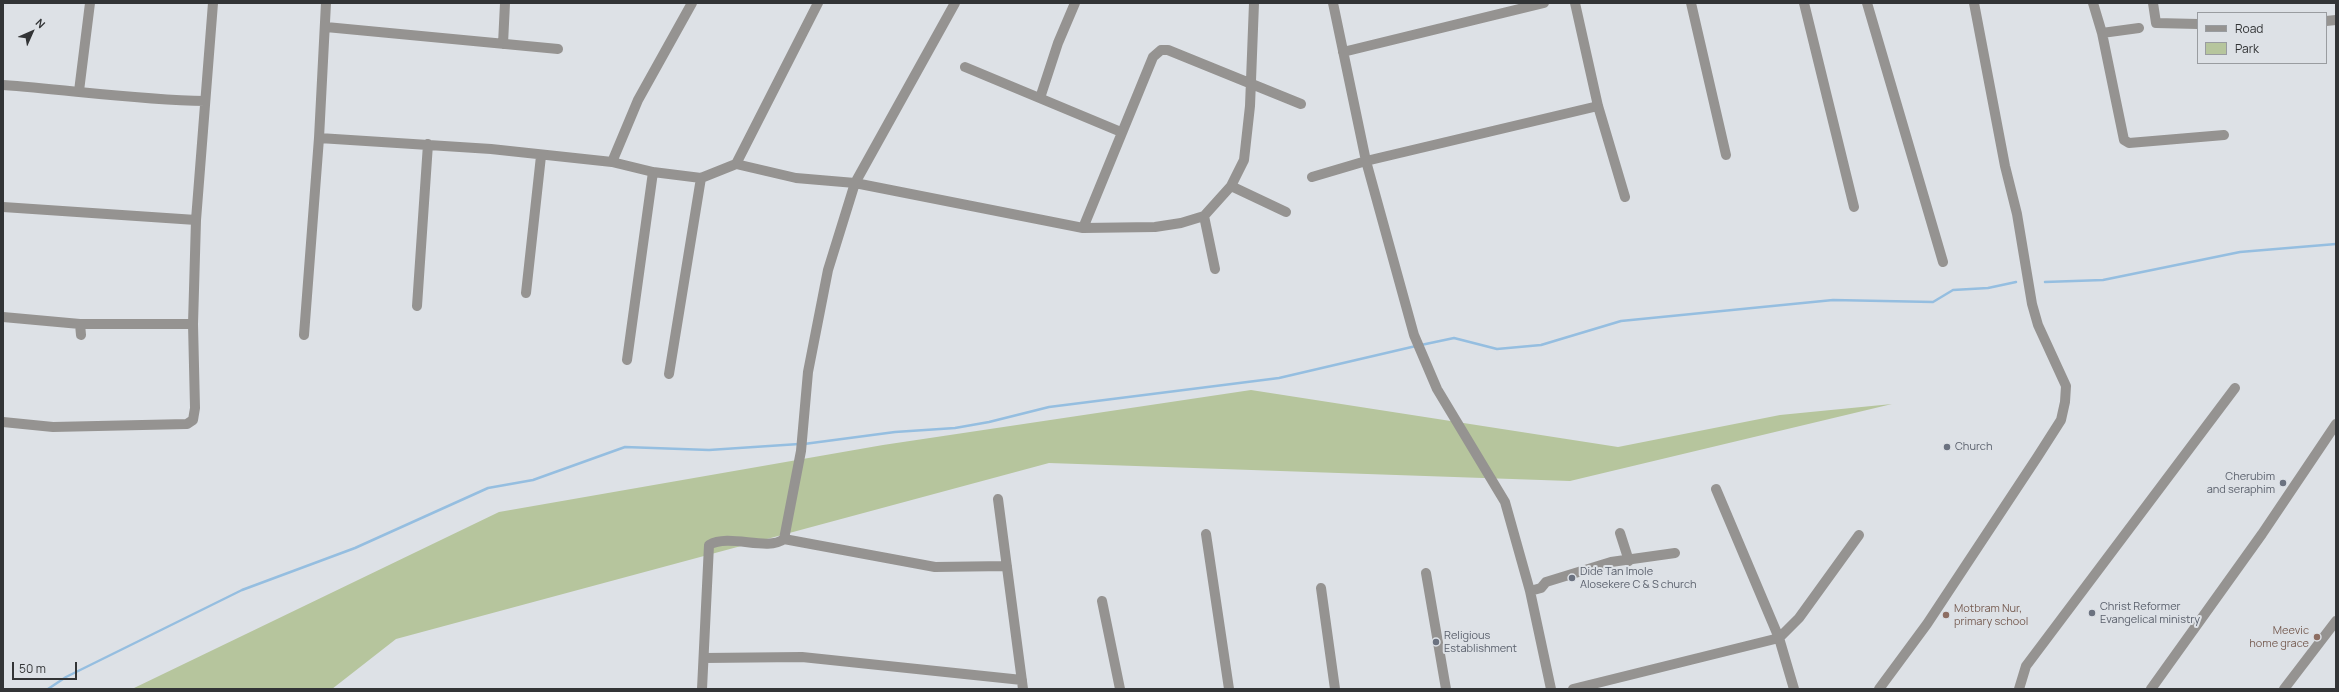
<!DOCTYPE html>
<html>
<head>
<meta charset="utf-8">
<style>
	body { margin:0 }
	#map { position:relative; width:2339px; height:692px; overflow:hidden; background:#dde1e6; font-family:Manrope,sans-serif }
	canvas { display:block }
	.frame { position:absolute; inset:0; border:4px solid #323436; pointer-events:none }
	.legend { position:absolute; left:2197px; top:12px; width:130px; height:52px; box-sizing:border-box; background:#dde1e6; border:1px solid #999ca0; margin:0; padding:5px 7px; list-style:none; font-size:12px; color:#323436 }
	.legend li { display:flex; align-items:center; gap:8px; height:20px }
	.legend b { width:20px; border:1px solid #999ca0 }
	.north { position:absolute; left:12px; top:12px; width:40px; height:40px; -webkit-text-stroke:3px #dde1e6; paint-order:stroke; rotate:45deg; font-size:11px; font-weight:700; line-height:16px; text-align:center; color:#323436 }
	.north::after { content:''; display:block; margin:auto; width:14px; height:18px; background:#323436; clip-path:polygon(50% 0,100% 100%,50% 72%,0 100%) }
	.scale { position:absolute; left:12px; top:662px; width:65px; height:18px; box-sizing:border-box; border:2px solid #323436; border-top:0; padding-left:5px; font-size:12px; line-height:14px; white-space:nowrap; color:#323436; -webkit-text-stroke:3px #dde1e6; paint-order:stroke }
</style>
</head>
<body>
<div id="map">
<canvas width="2339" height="692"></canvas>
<div class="frame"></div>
<ul class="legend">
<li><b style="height:5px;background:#959391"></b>Road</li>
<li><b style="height:11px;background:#b6c59d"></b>Park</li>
</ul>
<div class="north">N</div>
<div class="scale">50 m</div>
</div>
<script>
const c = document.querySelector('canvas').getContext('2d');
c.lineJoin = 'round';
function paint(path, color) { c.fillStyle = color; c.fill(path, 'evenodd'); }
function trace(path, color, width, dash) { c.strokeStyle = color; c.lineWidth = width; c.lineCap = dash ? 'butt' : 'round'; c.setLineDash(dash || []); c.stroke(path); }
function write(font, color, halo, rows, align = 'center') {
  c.font = font + ' Manrope,sans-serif'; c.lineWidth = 4; c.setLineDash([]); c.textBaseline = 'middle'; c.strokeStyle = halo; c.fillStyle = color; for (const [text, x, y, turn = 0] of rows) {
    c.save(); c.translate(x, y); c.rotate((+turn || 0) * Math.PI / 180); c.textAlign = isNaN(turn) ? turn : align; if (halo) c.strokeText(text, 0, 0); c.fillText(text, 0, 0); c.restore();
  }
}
paint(new Path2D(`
	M1251,390l367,57 162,-32 112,-11 -322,77 -521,-18 -653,176 -64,50h-200l367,-177 384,-67z`), '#b6c59d');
trace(new Path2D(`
	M2045,282l58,-2 137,-28 96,-8
	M1421,345l33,-7 43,11 44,-4 80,-24 212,-21 100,2 20,-12 35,-2 28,-6
	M804,444l91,-12 60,-4 34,-6 60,-15 230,-29 137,-32
	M48,689l18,-12 176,-87 113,-42 133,-60 45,-8 92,-33 84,3 90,-6`), '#95bee0', 2.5);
trace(new Path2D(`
	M1333,3l33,158 48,174 23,54 68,113 25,89 21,98
	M1575,3l23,103 27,91
	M1691,3l35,152
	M1804,3l50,204
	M1867,3l76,259
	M2093,3l9,30 22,107 5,3 95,-8
	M2153,3l3,20 42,1
	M2326,21l10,-1
	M326,27l232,22
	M2102,33l37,-5
	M503,44l2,-41
	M1343,52l201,-49
	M965,67l156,65
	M3,85c68,5 135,15 202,16
	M79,91l11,-88
	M1040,98l18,-55 17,-40
	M319,138l172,11 121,13 41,10 48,6 35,-14 60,14 59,5 228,45 72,-1 26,-4 23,-7 27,-30 13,-26 6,-54 4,-103
	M612,162l26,-62 54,-97
	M736,164l82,-161
	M1312,177l54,-16 232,-55
	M1231,186l55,26
	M3,207l193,13
	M1204,216l11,53
	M1083,228l70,-171 8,-7h7l133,54
	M526,293l15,-137
	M417,306l11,-162
	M3,317l77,7h113
	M80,324l1,11
	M304,335l15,-197 7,-135
	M627,360l26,-188
	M669,374l32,-196
	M3,422l50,5 134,-3 6,-4 2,-12 -2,-84 3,-104 17,-217
	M1716,489l63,149 15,51
	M998,499l25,190
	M1620,533l9,28
	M1206,534l23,155
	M784,539l151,28 72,-1
	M1426,573l20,116
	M1321,588l14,101
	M1530,591l11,-3 5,-6 65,-20 64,-9
	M1102,601l18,88
	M704,658l98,-1 220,23
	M702,689l7,-144c21,-12 58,7 75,-6l17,-88 7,-79 20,-102 27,-87 100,-180
	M1573,689l206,-51 20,-20 60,-83
	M1879,689l48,-65 111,-168 23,-36 4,-18 1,-16 -28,-61 -6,-21 -15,-90 -12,-48 -31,-163
	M2019,689l7,-23 209,-278
	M2151,689l111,-155 74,-110
	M2284,689l52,-68`), '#959391', 10);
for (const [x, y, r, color] of [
	[1947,447,4,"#6b7280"],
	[2283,483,4,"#6b7280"],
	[1572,578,4,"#6b7280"],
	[2092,613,4,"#6b7280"],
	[1946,615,4,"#8d6e63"],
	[2317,637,4,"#8d6e63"],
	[1436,642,4,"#6b7280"]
]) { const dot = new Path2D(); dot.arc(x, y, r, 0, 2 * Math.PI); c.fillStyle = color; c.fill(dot); trace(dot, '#dde1e6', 1.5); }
write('11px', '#5b616d', '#dde1e6', [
	["Church",1955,447],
	["Cherubim",2275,477,"right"],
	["and seraphim",2275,490,"right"],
	["Dide Tan Imole",1580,572],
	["Alosekere C & S church",1580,585],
	["Christ Reformer",2100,607],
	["Evangelical ministry",2100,620],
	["Religious",1444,636],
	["Establishment",1444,649]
], 'left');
write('11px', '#785e54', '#dde1e6', [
	["Motbram Nur,",1954,609],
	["primary school",1954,622],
	["Meevic",2309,631,"right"],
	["home grace",2309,644,"right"]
], 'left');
</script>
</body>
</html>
